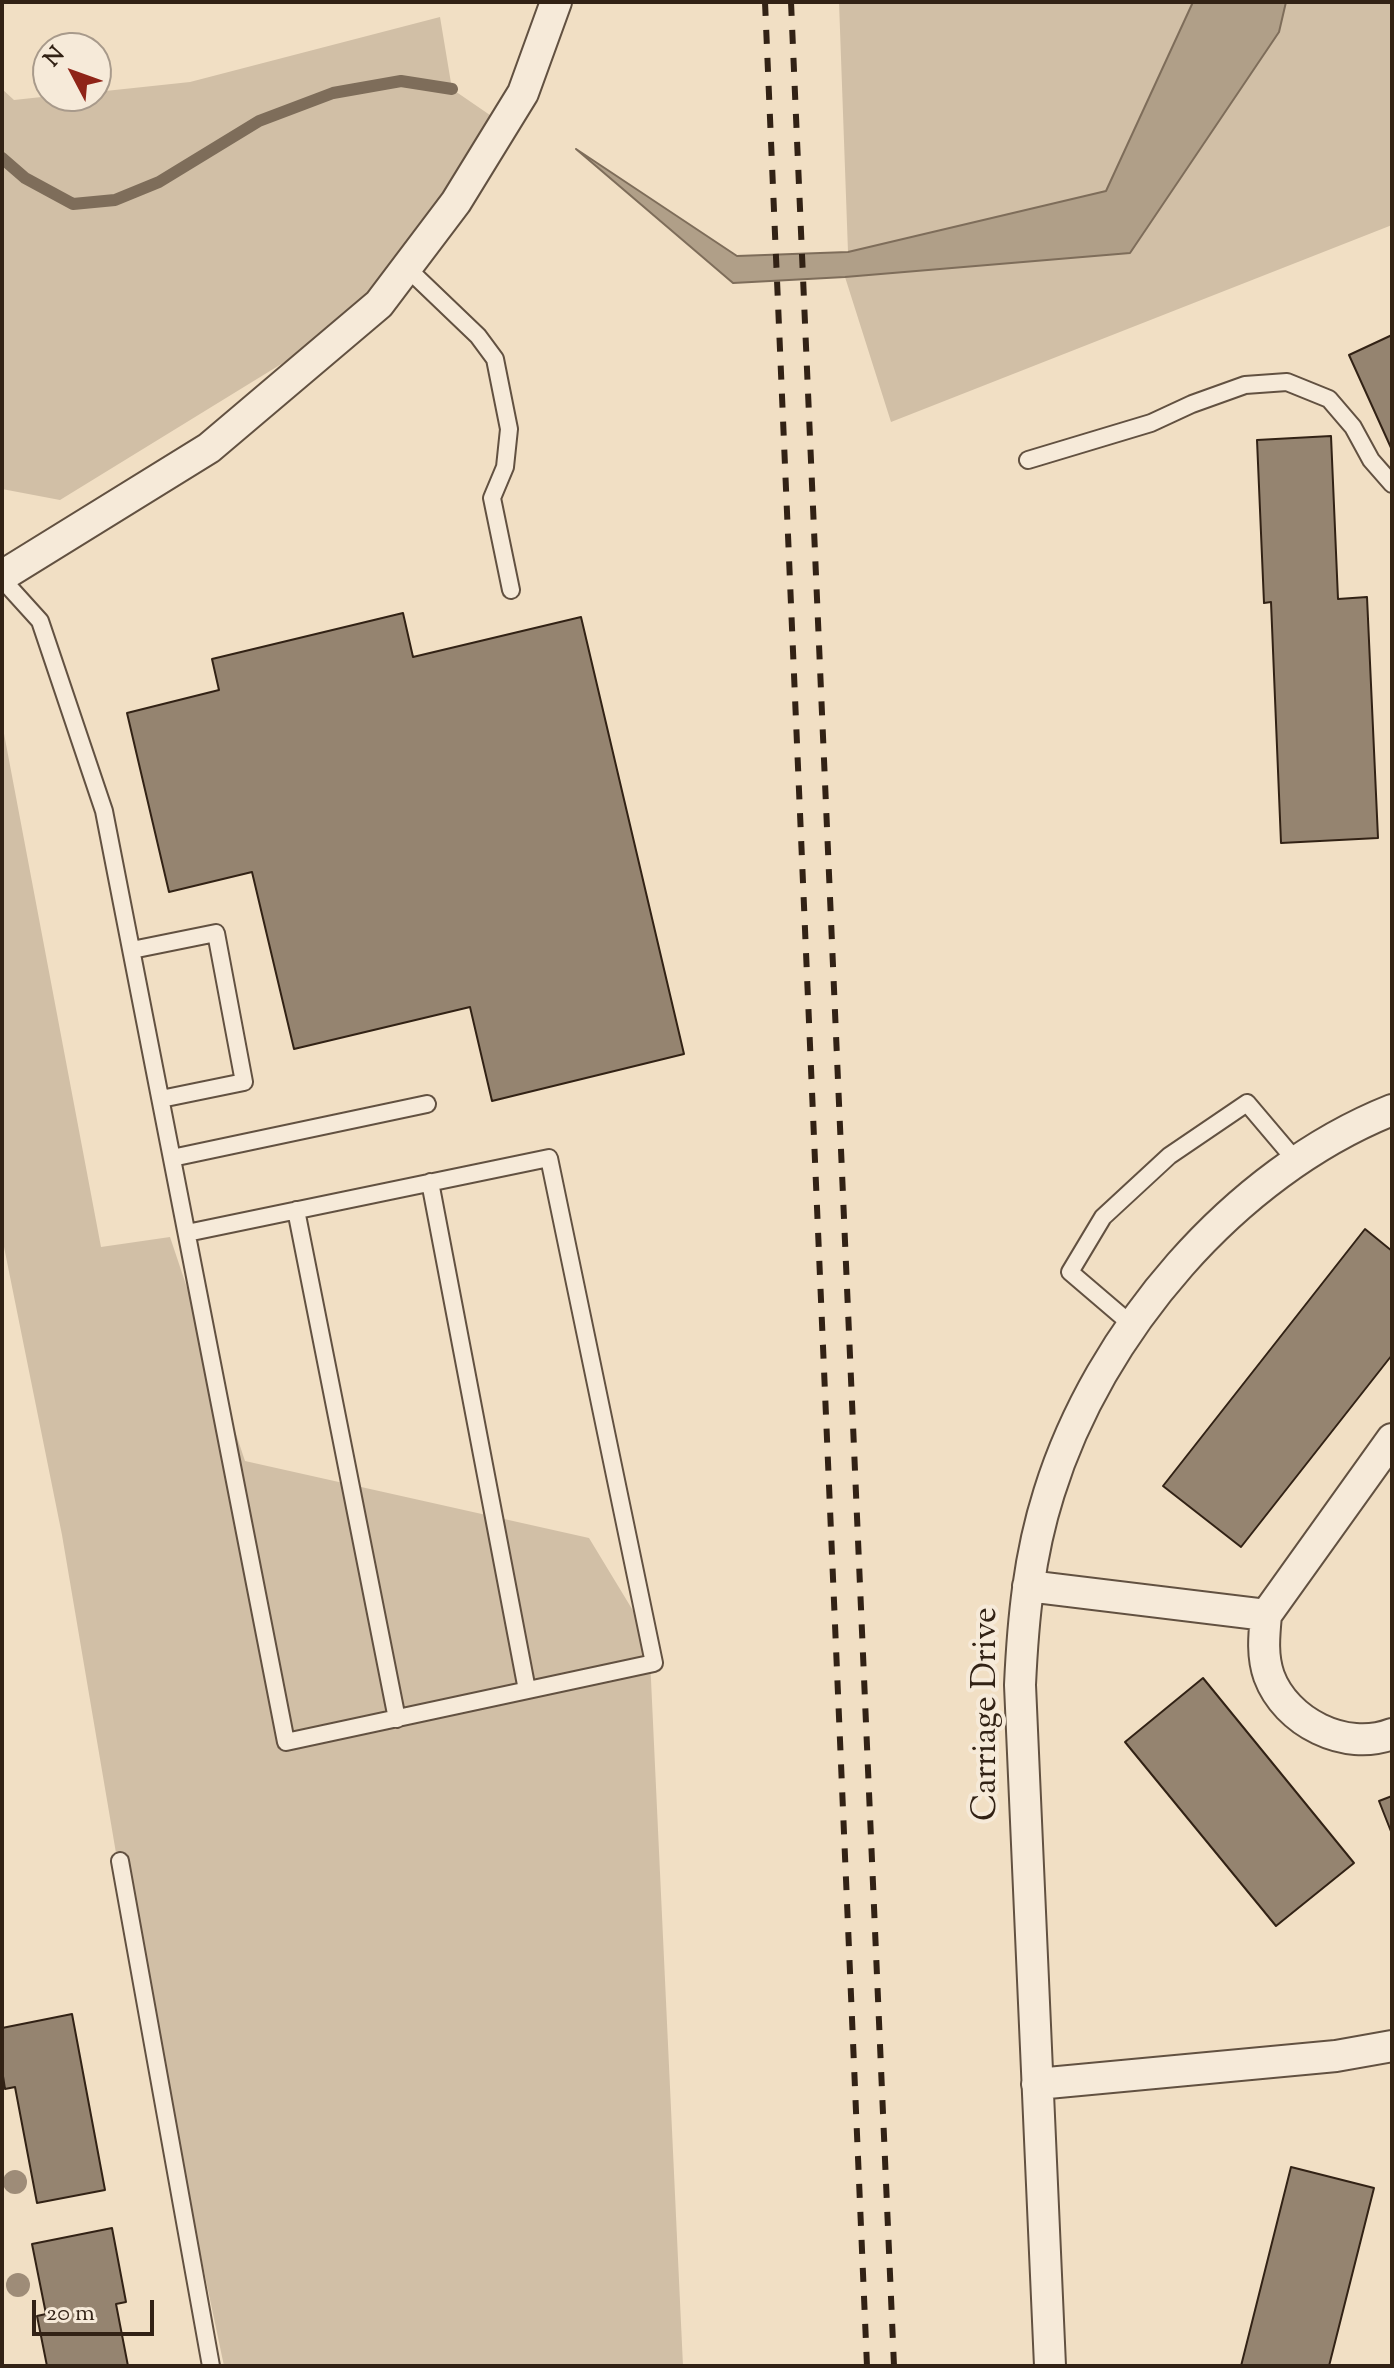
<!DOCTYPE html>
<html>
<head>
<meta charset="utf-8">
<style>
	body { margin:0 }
	#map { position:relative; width:1394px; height:2368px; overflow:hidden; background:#f1dfc4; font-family:"Sorts Mill Goudy",serif }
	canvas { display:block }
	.frame { position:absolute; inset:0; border:4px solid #322215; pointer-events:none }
	.north { position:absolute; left:32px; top:32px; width:80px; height:80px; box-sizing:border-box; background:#f6ead9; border:2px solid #a89a8b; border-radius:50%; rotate:311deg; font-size:22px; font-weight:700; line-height:32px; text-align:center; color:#322215 }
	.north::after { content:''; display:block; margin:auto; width:28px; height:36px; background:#8f2418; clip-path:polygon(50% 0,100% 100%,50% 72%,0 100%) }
	.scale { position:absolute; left:32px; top:2300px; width:122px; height:36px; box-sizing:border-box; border:4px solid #322215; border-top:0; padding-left:10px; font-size:24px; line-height:28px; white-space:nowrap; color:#322215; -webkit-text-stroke:6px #f6ead9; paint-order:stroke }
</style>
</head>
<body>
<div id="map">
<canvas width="1394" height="2368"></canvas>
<div class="frame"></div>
<div class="north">N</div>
<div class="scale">20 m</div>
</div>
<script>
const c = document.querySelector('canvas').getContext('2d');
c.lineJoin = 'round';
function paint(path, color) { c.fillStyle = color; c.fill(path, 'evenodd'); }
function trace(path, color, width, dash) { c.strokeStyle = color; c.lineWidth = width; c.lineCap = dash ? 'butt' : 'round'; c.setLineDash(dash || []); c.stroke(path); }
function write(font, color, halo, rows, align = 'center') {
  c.font = font + ' "Sorts Mill Goudy",serif'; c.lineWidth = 8; c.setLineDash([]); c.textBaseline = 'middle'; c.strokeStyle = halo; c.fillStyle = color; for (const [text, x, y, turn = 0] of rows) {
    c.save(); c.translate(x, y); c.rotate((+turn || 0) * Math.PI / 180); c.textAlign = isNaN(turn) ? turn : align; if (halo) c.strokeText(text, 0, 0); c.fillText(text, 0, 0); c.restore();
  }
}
paint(new Path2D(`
	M839,2h354l-87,189 -258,61z
	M1286,2h106v223l-501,197 -46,-145 285,-24 149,-221z
	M440,17l12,72 51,35 -124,180 -319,196 -58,-11v-400l12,11 37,-4h45v-4l94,-10z
	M2,723l99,524 69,-10 75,224 344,77 60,99 34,729h-459l-108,-513 -54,-318 -60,-298z`), '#d1bfa6');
const water = new Path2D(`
	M1193,2h93l-7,30 -149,221 -285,24 -112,6 -157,-134 161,107 111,-4 258,-61z`);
paint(water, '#b09f88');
trace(water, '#7e6d5a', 2);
trace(new Path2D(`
	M2,158l23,20 48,26 42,-4 44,-18 100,-61 74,-28 68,-12 51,8`), '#7e6d5a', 12);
const building = new Path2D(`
	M1392,335v115l-43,-95z
	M1331,436l7,163 29,-2 11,241 -97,5 -10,-241 -7,1 -7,-163z
	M403,613l10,44 168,-40 103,437 -192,47 -22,-94 -176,42 -42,-177 -83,20 -42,-179 92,-23 -7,-31z
	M1365,1229l27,22v104l-151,192 -78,-61z
	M1203,1678l151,185 -78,63 -151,-184z
	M1392,1796v38l-13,-33z
	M72,2014l33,176 -68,13 -22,-116 -10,2 -3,-19v-42z
	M1291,2167l83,21 -45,178h-88z
	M112,2228l14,74 -10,2 12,62h-81l-10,-50 9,-2 -14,-70z`);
paint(building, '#958470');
trace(building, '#322215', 2);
const service = new Path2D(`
	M407,268l71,68 17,23 14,70 -4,38 -13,31 19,92
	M1028,460l123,-37 41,-19 53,-19 42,-3 42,17 24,28 18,33 21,24
	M2,579l38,42 64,190 182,931 368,-79 -105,-505 -362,75
	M132,950l84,-17 28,149 -83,17
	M172,1158l255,-54
	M430,1182l97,508
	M296,1210l101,509
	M1132,1325l-62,-53 33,-55 66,-61 78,-53 50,59
	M120,1861l91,505`);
const minor = new Path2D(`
	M2,576l207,-128 170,-144 77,-102 67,-109 33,-91
	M1392,1439l-126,176c-2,21 -4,41 3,61 17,46 76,76 123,58
	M1028,1586l238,29
	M1037,2084l299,-28 56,-10
	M1050,2366l-30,-681c3,-66 9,-129 29,-192 50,-161 185,-320 343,-383`);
trace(service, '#625141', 20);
trace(minor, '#625141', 34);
trace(service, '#f6ead9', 16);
trace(minor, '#f6ead9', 30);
trace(new Path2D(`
	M765,2l102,2364
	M791,2l103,2364`), '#322215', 6, [14, 14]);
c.fillStyle = '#9e8c78';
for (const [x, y] of [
	[15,2182],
	[18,2285]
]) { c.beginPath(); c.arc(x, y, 12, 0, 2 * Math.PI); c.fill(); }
write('34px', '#322215', '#f6ead9', [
	["Carriage Drive",989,1714,-90]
]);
</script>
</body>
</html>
